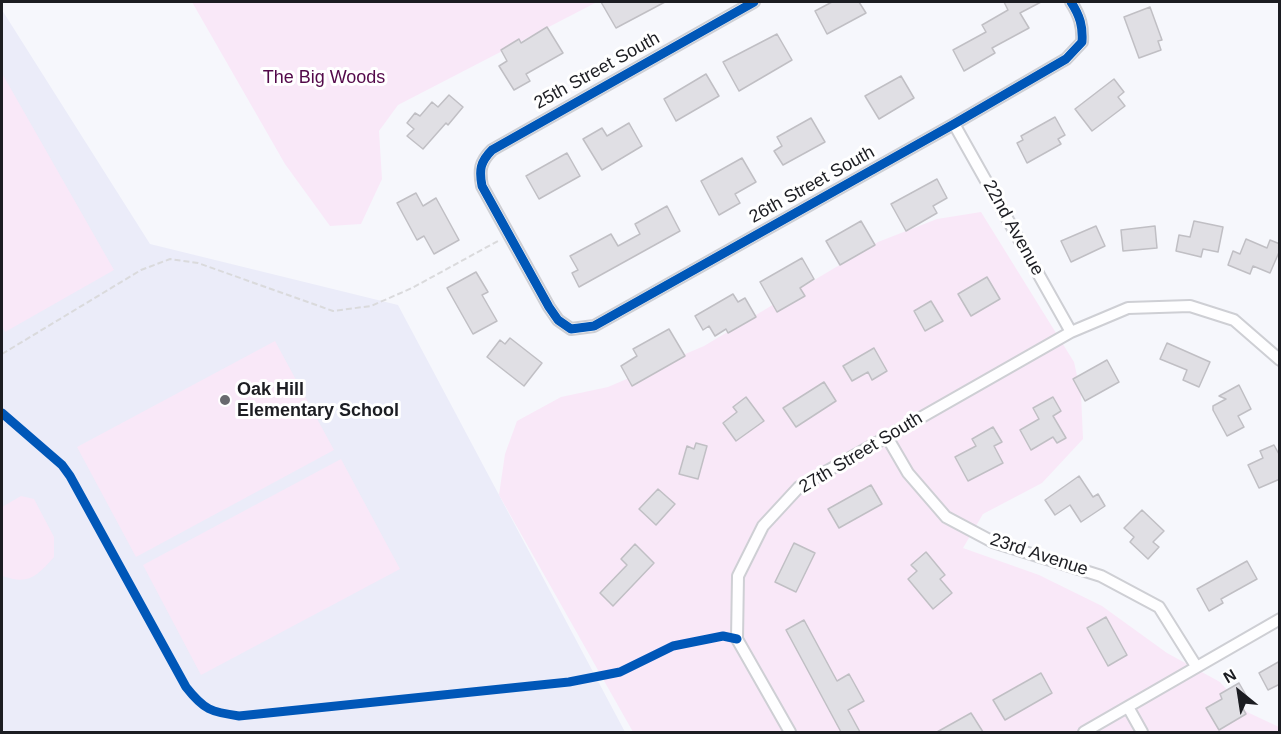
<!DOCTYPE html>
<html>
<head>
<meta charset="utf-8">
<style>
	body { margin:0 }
	#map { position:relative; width:1281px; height:734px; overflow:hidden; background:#f6f7fc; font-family:Helvetica,sans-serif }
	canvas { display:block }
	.frame { position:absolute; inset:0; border:3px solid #1c1d22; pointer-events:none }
	.north { position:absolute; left:1209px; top:662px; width:60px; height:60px; -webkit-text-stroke:4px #fff; paint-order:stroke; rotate:330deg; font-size:16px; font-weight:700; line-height:24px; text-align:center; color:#1c1d22 }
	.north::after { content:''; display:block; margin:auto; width:21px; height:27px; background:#1c1d22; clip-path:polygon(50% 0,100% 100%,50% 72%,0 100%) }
</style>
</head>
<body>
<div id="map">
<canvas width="1281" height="734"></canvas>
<div class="frame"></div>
<div class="north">N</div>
</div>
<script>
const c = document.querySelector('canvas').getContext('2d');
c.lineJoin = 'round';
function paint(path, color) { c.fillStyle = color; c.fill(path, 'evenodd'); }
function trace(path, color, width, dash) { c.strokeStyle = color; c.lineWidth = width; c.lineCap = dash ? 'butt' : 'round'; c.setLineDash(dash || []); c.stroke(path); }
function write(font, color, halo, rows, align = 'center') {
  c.font = font + ' Helvetica,sans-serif'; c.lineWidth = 6; c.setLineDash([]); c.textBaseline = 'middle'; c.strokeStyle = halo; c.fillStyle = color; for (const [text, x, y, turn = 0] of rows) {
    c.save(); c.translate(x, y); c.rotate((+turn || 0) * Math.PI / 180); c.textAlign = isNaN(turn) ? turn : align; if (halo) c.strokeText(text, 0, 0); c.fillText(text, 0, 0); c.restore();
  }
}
paint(new Path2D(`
	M2,10l148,234 248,61 227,427h-623z`), '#ebecf9');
paint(new Path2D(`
	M192,2h405l-199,103 -19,26 3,48 -21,45 -31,2 -45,-62z
	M3,75l111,195 -109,62 -3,-7v-249z
	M981,212l93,150 7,32 2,45 -41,44 -59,31 -20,34 76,27 63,31 65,47 53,29 27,30 32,15v5h-646l-134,-237 6,-41 12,-33 44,-24 47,-10 96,-41 174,-104 59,-23z
	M275,341l59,109 -198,107 -59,-110z
	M341,459l59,110 -199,106 -58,-110z
	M21,496l13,3 20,38v20c-18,20 -25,28 -52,19v-69z`), '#f9e8f8');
const building = new Path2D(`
	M601,2h64l-49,26z
	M832,2h27l7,11 -39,21 -12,-23z
	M1004,2h37l-21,11 9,15 -37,20 3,5 -31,18 -11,-21 33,-18 -4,-7 26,-15z
	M1150,7l12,33 -4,1 3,9 -22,8 -15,-41z
	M547,27l16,26 -37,21 4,7 -16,9 -15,-24 8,-5 -6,-11 18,-11 2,4z
	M777,34l15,26 -53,31 -16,-29z
	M706,74l13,22 -43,25 -12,-22z
	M901,76l13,22 -35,21 -14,-23z
	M1114,79l10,13 -6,5 7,9 -33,25 -17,-22z
	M449,95l14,12 -15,18 -2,-2 -23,26 -16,-13 7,-7 -7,-6 8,-10 5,3 12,-14 6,5z
	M1055,117l10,18 -7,4 3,5 -34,19 -10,-20 6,-3 -2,-4z
	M811,118l14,24 -42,23 -9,-14 8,-5 -5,-9z
	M629,123l13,23 -40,24 -19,-31 19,-11 5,8z
	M567,153l13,23 -41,23 -13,-23z
	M742,158l14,24 -21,12 5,9 -21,12 -18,-34z
	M937,179l10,19 -14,8 4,7 -31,18 -15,-27z
	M416,193l7,13 13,-8 23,42 -25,14 -10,-18 -7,4 -20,-37z
	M667,206l13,25 -101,56 -7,-14 6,-3 -8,-14 41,-22 7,12 22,-12 -5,-10z
	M861,221l14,24 -35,20 -14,-24z
	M1194,221l29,6 -5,25 -15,-3 -2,8 -25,-6 3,-16 11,2z
	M1096,226l9,20 -34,16 -10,-21z
	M1155,226l2,22 -34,3 -2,-21z
	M1246,239l21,9 3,-8 10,4v6l-10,23 -17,-7 -3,8 -22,-9 5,-14 7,3z
	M802,258l12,21 -14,9 5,8 -28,16 -17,-30z
	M476,272l12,20 -6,3 15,26 -24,13 -26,-46z
	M987,277l13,22 -29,17 -13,-22z
	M733,294l5,8 7,-4 11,19 -28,16 -2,-4 -11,7 -6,-10 -6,4 -8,-14z
	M931,301l12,20 -18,10 -11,-20z
	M669,329l16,27 -53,30 -11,-20 16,-10 -4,-7z
	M510,338l32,25 -18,23 -37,-29 13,-17 5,4z
	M1167,343l43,19 -11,25 -16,-7 4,-10 -27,-11z
	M874,348l13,23 -15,9 -4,-8 -16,9 -9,-15z
	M1107,360l12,22 -34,19 -12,-22z
	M824,382l12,19 -40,26 -13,-19z
	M1239,385l12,24 -13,7 6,11 -17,9 -14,-26v-4l13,-7 -7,-3z
	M746,397l18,24 -28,20 -13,-18 14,-11 -4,-5z
	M1053,397l8,14 -8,5 13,22 -9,5 -4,-6 -22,13 -11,-20 19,-11 -6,-11z
	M993,427l9,15 -8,4 9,17 -35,18 -13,-24 21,-11 -4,-7z
	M696,443l11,3 -9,33 -19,-5 8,-28 7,3z
	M1274,445l6,11v23l-21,9 -11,-23 15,-7 -3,-7z
	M1079,476l14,21 5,-3 7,12 -24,16 -11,-17 -15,10 -10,-15z
	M871,485l11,19 -43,24 -11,-19z
	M658,489l17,15 -19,21 -17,-16z
	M1142,510l22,21 -11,11 6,5 -11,12 -18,-17 4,-5 -10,-9z
	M794,543l21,10 -19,39 -21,-10z
	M635,544l19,19 -41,43 -13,-13 27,-28 -6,-6z
	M926,552l19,23 -5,4 12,14 -19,16 -25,-30 9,-8 -6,-6z
	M1247,561l10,18 -36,20 2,4 -14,8 -12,-22z
	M1106,617l21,38 -19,11 -21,-38z
	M804,620l33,61 12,-7 15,27 -16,9 12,22h-19l-55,-102z
	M1280,661v23l-12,6 -9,-17z
	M1041,673l11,20 -47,27 -12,-20z
	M1239,683l8,14 -8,5 7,12 -27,16 -13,-22 16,-9 -2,-5z
	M971,713l12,19h-46z`);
paint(building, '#e0dfe4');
trace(building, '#c0bfc4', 1.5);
const street = new Path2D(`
	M754,2l-262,148c-12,12 -13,20 -10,36l67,121 9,13 13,9 23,-3 360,-202 112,-65 16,-17c1,-16 -2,-26 -11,-40
	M954,124l117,208
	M887,437l21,36 38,44 47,25 108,34 58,31 37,59
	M1128,707l14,25
	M790,732l-53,-93 1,-63 25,-50 36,-39 272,-155 57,-24 62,-2 44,14 46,40
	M1084,732l196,-113`);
trace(street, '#cecfd4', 14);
trace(new Path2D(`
	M2,354l139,-84 29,-11 28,4 135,48 38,-5 41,-18 86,-47`), '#dadadc', 2, [6, 3]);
trace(street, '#fefeff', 10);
trace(new Path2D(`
	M754,2l-262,148c-12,12 -13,20 -10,36l67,121 9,13 13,9 23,-3 360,-202 112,-65 16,-17c1,-16 -2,-26 -11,-40
	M2,413l60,52 8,11 116,211c18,23 25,25 53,29l330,-34 51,-10 53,-26 50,-10 14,3`), '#0057b8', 9);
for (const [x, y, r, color] of [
	[225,400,6,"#68696e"]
]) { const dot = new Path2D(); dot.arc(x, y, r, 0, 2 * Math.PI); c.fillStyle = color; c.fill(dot); trace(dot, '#fff', 2); }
write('18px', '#1c1d22', '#fff', [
	["25th Street South",597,71,-29],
	["26th Street South",812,185,-29],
	["22nd Avenue",1013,228,61],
	["27th Street South",861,453,-31],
	["23rd Avenue",1039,555,18]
]);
write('18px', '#53094a', '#fff', [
	["The Big Woods",324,78]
]);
write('bold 18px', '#1c1d22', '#fff', [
	["Oak Hill",237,390],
	["Elementary School",237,411]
], 'left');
</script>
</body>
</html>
